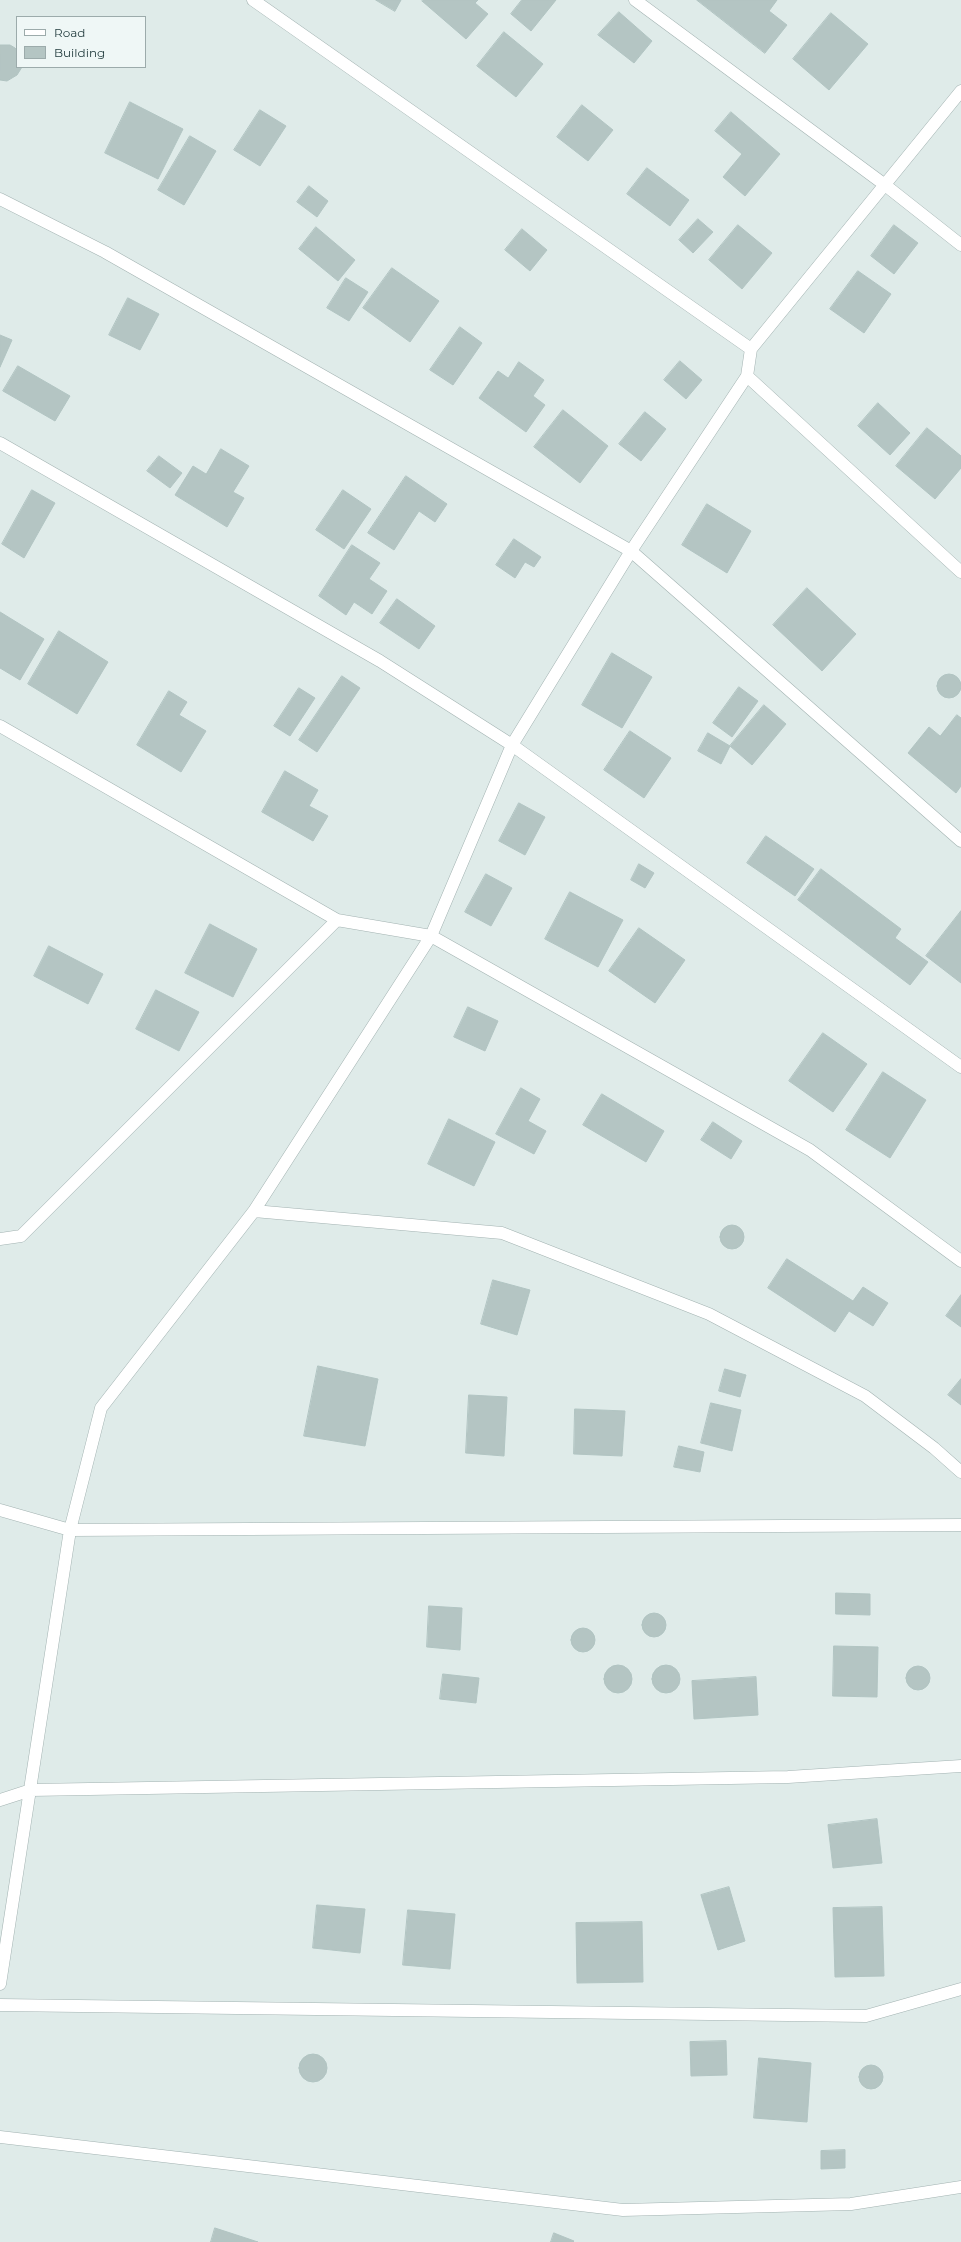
<!DOCTYPE html>
<html>
<head>
<meta charset="utf-8">
<style>
	body { margin:0 }
	#map { position:relative; width:961px; height:2242px; overflow:hidden; background:#dfebe9; font-family:Montserrat,sans-serif }
	canvas { display:block }
	.legend { position:absolute; left:16px; top:16px; width:130px; height:52px; box-sizing:border-box; background:#eff7f6; border:1px solid #9cabab; margin:0; padding:5px 7px; list-style:none; font-size:12px; color:#1f393b }
	.legend li { display:flex; align-items:center; gap:8px; height:20px }
	.legend b { width:20px; border:1px solid #9cabab }
</style>
</head>
<body>
<div id="map">
<canvas width="961" height="2242"></canvas>
<ul class="legend">
<li><b style="height:5px;background:#fff"></b>Road</li>
<li><b style="height:11px;background:#b4c5c3"></b>Building</li>
</ul>
</div>
<script>
const c = document.querySelector('canvas').getContext('2d');
c.lineJoin = 'round';
function paint(path, color) { c.fillStyle = color; c.fill(path, 'evenodd'); }
function trace(path, color, width, dash) { c.strokeStyle = color; c.lineWidth = width; c.lineCap = dash ? 'butt' : 'round'; c.setLineDash(dash || []); c.stroke(path); }
const building = new Path2D(`
	M376,0h25l-6,11z
	M423,0h55l-3,3 13,11 -22,25 -44,-38z
	M522,0h34l-25,31 -20,-17z
	M697,0h80l-8,11 18,14 -22,28z
	M619,12l33,29 -18,22 -36,-28z
	M831,13l37,31 -39,46 -36,-31z
	M504,32l39,32 -27,33 -39,-31z
	M0,45h10l5,3 2,2v17h5l-5,8 -10,6 -7,-1z
	M130,102l53,27 -25,50 -53,-26z
	M582,105l31,25 -25,31 -31,-24z
	M260,110l26,16 -26,40 -26,-16z
	M731,112l49,42 -35,42 -22,-19 19,-23 -27,-23z
	M190,136l26,15 -32,54 -26,-15z
	M647,168l42,32 -19,26 -43,-32z
	M309,186l19,15 -11,16 -20,-15z
	M698,219l15,13 -20,21 -14,-13z
	M738,225l34,28 -30,36 -33,-29z
	M894,225l24,18 -24,31 -23,-18z
	M316,227l39,33 -17,21 -39,-32z
	M522,229l25,21 -17,21 -25,-21z
	M392,268l47,33 -29,41 -47,-34z
	M858,271l33,23 -27,39 -34,-24z
	M346,278l22,14 -19,29 -22,-13z
	M128,298l31,16 -19,36 -31,-15z
	M460,327l22,16 -29,42 -23,-15z
	M0,335l12,5 -12,27z
	M680,361l22,19 -16,19 -22,-19z
	M519,362l25,18 -11,16 12,9 -19,27 -47,-34 19,-27 10,7z
	M18,366l52,30 -15,25 -52,-30z
	M878,403l32,30 -20,22 -32,-29z
	M563,410l45,36 -28,37 -46,-36z
	M645,412l21,17 -25,32 -22,-17z
	M927,428l34,28v12l-26,31 -39,-33z
	M221,449l28,17 -16,26 11,6 -17,29 -52,-32 18,-29 13,8z
	M159,456l23,17 -12,15 -23,-17z
	M406,476l41,28 -12,18 -16,-11 -25,39 -26,-17z
	M32,490l23,13 -31,55 -22,-14z
	M343,490l28,19 -27,40 -28,-19z
	M707,504l44,27 -24,42 -45,-28z
	M514,539l27,18 -7,10 -9,-5 -10,16 -19,-13z
	M352,545l28,18 -11,16 18,12 -15,23 -18,-12 -8,13 -27,-19z
	M807,588l49,46 -34,37 -49,-46z
	M397,599l38,27 -16,23 -39,-26z
	M0,612l44,27 -24,41 -20,-12z
	M59,631l49,31 -31,52 -49,-30z
	M612,653l40,24 -30,51 -40,-23z
	M937 686a12 12 0 1 1 24 0a12 12 0 1 1-24 0Z
	M342,676l18,12 -43,64 -18,-12z
	M739,687l19,14 -26,36 -19,-14z
	M299,688l16,10 -25,38 -16,-10z
	M169,691l18,11 -8,13 27,16 -25,41 -44,-27z
	M764,705l22,19 -34,41 -22,-19z
	M957,715l4,3v68l-5,7 -48,-40 21,-26 11,9z
	M630,731l41,27 -27,40 -40,-28z
	M708,733l22,13 -9,18 -23,-13z
	M285,771l33,19 -9,16 19,10 -15,25 -51,-29z
	M519,803l26,14 -20,38 -26,-14z
	M766,836l48,33 -19,27 -48,-33z
	M639,864l15,9 -9,15 -14,-8z
	M821,869l80,60 -6,9 33,24 -18,23 -112,-85z
	M486,874l26,14 -21,38 -26,-14z
	M570,892l53,28 -25,47 -53,-28z
	M961,911v72l-35,-27z
	M210,924l47,25 -24,48 -48,-24z
	M639,928l46,32 -30,43 -46,-32z
	M49,946l54,28 -15,30 -54,-28z
	M156,990l43,22 -20,39 -43,-22z
	M468,1007l30,14 -13,30 -31,-14z
	M823,1033l44,31 -34,48 -44,-31z
	M883,1072l43,28 -36,58 -44,-28z
	M521,1088l19,11 -12,22 18,10 -12,23 -38,-20z
	M602,1094l62,37 -18,31 -63,-37z
	M449,1119l46,23 -21,44 -46,-22z
	M713,1122l29,19 -11,18 -30,-19z
	M720 1237a12 12 0 1 1 24 0a12 12 0 1 1-24 0Z
	M787,1259l66,42 10,-14 25,16 -15,23 -24,-15 -14,21 -67,-44z
	M493,1280l37,10 -13,45 -36,-11z
	M961,1295v32l-15,-11z
	M318,1366l60,13 -13,67 -61,-10z
	M725,1369l21,6 -6,22 -21,-6z
	M961,1379v26l-13,-10z
	M469,1395l38,2 -3,59 -38,-3z
	M711,1403l30,7 -9,41 -31,-8z
	M575,1409l50,2 -3,45 -48,-2z
	M679,1446l25,6 -4,20 -26,-5z
	M836,1593l34,1v21l-34,-1z
	M429,1606l33,2 -2,42 -33,-3z
	M642 1625a12 12 0 1 1 24 0a12 12 0 1 1-24 0Z
	M571 1640a12 12 0 1 1 24 0a12 12 0 1 1-24 0Z
	M834,1646l44,1 -1,50 -44,-1z
	M604 1679a14 14 0 1 1 28 0a14 14 0 1 1-28 0Z
	M652 1679a14 14 0 1 1 28 0a14 14 0 1 1-28 0Z
	M906 1678a12 12 0 1 1 24 0a12 12 0 1 1-24 0Z
	M443,1674l36,4 -3,25 -36,-4z
	M756,1677l2,38 -64,4 -2,-38z
	M877,1819l5,44 -49,5 -5,-43z
	M729,1887l16,54 -27,9 -17,-55z
	M317,1905l48,4 -5,44 -47,-5z
	M882,1907l2,69 -49,1 -2,-69z
	M408,1910l47,4 -5,55 -47,-4z
	M642,1922l1,60 -66,1 -1,-60z
	M726,2041l1,34 -36,1 -1,-34z
	M299 2068a14 14 0 1 1 28 0a14 14 0 1 1-28 0Z
	M759,2058l52,5 -4,59 -53,-4z
	M859 2077a12 12 0 1 1 24 0a12 12 0 1 1-24 0Z
	M845,2150v18l-24,1v-18z
	M215,2228l43,14h-47z
	M554,2233l20,8 -1,1h-22z`);
paint(building, '#b4c5c3');
trace(building, '#b1c4c2', 1);
const minor = new Path2D(`
	M253,0l498,349
	M635,0l250,185 76,60
	M0,199l105,53 526,299 330,290
	M747,376l214,196
	M0,443l380,218 132,84 449,322
	M0,726l337,194 94,16 379,214 151,111
	M254,1211l248,22 207,81 156,82 69,52 27,24
	M0,1239l21,-3 316,-316
	M0,1510l70,20 891,-5
	M0,1800l31,-10 757,-13 173,-11
	M0,1984l70,-454 31,-122 153,-197 177,-275 81,-191 119,-194 116,-175 4,-27 210,-258
	M0,2005l866,11 95,-27
	M0,2137l623,73 228,-6 110,-17`);
trace(minor, '#a2b2b1', 13);
trace(minor, '#fff', 12);
</script>
</body>
</html>
